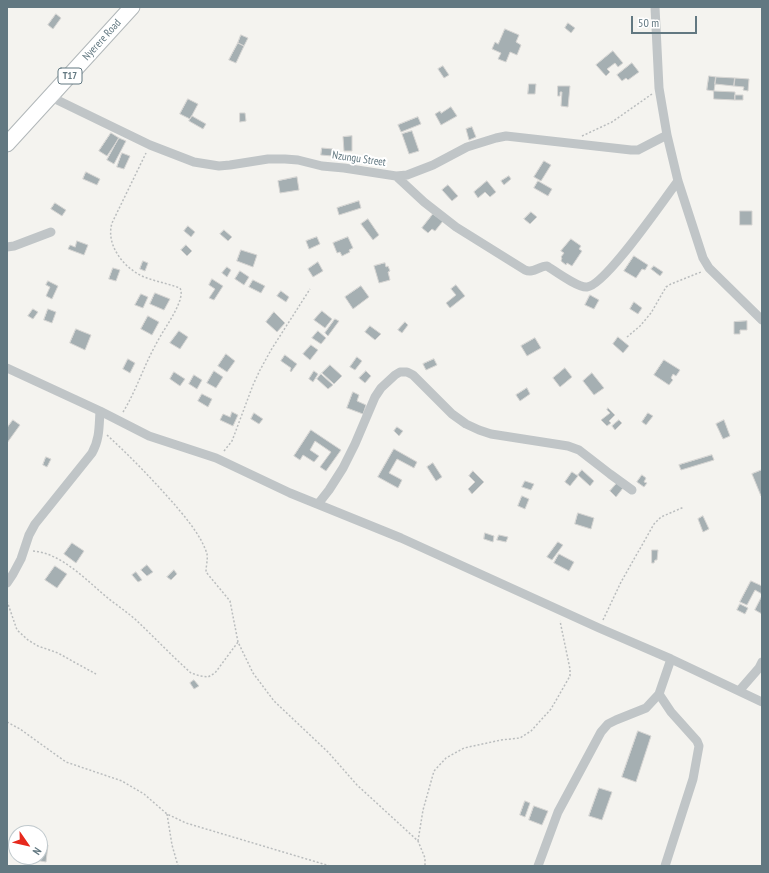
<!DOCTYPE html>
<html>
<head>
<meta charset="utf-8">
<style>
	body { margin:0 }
	#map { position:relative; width:769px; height:873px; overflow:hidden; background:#f4f3ef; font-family:"PT Sans Narrow",sans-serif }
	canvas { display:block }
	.frame { position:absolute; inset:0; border:8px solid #627881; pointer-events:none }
	.north { position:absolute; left:8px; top:825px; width:40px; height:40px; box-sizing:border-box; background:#fff; border:1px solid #c0c9cd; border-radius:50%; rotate:124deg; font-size:11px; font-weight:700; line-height:16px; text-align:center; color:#627881 }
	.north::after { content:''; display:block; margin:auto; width:14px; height:18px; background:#e6291d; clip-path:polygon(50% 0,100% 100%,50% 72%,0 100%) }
	.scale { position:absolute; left:631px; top:16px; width:66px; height:18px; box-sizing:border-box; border:2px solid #627881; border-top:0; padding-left:5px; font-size:12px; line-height:14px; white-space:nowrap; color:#627881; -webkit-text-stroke:3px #fff; paint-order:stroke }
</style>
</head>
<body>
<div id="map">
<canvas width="769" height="873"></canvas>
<div class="frame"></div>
<div class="north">N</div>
<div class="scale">50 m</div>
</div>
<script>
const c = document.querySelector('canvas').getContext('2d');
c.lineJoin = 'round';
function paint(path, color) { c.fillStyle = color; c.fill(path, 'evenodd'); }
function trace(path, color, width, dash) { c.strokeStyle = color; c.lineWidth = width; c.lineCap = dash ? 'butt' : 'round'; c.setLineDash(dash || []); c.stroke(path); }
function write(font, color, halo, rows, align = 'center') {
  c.font = font + ' "PT Sans Narrow",sans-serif'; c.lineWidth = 4; c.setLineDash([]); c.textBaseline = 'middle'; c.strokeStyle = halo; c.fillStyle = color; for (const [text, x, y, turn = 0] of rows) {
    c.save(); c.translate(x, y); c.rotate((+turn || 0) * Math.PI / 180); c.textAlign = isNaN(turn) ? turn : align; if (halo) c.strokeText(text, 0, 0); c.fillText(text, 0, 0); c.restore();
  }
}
const building = new Path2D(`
	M56,14l5,4 -8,11 -5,-4z
	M568,23l7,5 -4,5 -6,-5z
	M505,29l14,6 -3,7 5,3 -4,10 -7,-3 -4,10 -8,-3 3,-6 -9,-4 3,-7 3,2z
	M241,35l7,3 -4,8 -6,-3z
	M238,43l6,3 -8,17 -7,-3z
	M613,51l10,12 -5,4 -3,-4 -8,6 3,3 -4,4 -10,-11z
	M632,63l7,9 -11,8 -2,-2 -4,3 -5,-6z
	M443,66l6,9 -5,3 -6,-9z
	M709,76l7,1 -2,14 -7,-1z
	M716,77l19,1 -1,8 -19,-2z
	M735,78l14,1 -1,12 -5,-1 1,-3 -10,-1z
	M529,84h7l-1,10h-7z
	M558,86h12l-2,21 -7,-1 1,-14h-2v4h-2z
	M714,91l21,1v8l-21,-1z
	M735,95h8v5h-8z
	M188,99l10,5 -8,15 -10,-5z
	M451,107l6,9 -16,9 -6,-11 5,-3 1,2z
	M240,113h5l1,8 -6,1z
	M192,116l14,8 -3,5 -14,-8z
	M418,117l3,7 -20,8 -3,-7z
	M472,127l4,10 -7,3 -3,-11z
	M412,131l7,20 -10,3 -7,-20z
	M111,133l8,5 -12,18 -8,-5z
	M352,136v15h-8l-1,-14z
	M119,138l7,3 -12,23 -7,-4z
	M322,148l11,1 -1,7 -11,-1z
	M122,153l8,3 -6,13 -7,-2z
	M544,161l7,4 -10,16 -7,-4z
	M86,172l14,7 -3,6 -14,-6z
	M509,176l2,3 -7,6 -3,-4z
	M297,177l2,13 -19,3 -2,-12z
	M487,181l9,11 -6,5 -5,-5 -7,6 -4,-6z
	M538,181l14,8 -4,7 -14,-8z
	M448,185l10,11 -6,5 -10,-11z
	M359,201l2,7 -22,7 -2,-7z
	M55,203l11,7 -4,6 -11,-7z
	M740,211h12v14h-12z
	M531,212l6,5 -7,7 -6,-5z
	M433,214l10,7 -8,10 -3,-2 -4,4 -6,-5z
	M368,219l11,16 -6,5 -12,-16z
	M188,226l7,6 -4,5 -7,-6z
	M224,230l8,7 -4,4 -8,-7z
	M317,237l3,7 -11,5 -3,-8z
	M348,237l5,11 -4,2 1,2 -8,4 -2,-4 -3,1 -4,-10z
	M571,239l10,7 -2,3 3,2 -10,15 -5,-3 -1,2 -5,-4 1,-3 -1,-1 3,-4 -3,-2z
	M77,241l11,4 -4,10 -16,-6 2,-4 5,2z
	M186,245l6,6 -5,5 -6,-6z
	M241,250l16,5 -4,12 -16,-6z
	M634,256l14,9 -3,5 -3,-1 -6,9 -12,-7z
	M143,261l5,2 -3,8 -5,-2z
	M318,262l5,9 -10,6 -5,-8z
	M385,263l1,4 2,-1 2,5 -2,1 2,8 -11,3 -5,-17z
	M654,266l9,6 -3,4 -9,-7z
	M227,267l4,3 -4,7 -5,-4z
	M113,268l7,2 -4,11 -7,-2z
	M240,271l9,6 -5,8 -9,-6z
	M212,279l11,7 -9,14 -5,-2 6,-9 -6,-4z
	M253,280l12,6 -4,7 -12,-6z
	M48,281l10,5 -6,13 -6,-3 4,-9 -4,-2z
	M456,285l9,11 -15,12 -4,-5 10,-8 -5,-6z
	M361,286l8,11 -16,12 -8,-12z
	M281,291l8,6 -3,5 -9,-6z
	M155,293l15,6 -6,11 -14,-6z
	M141,294l7,3 -5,11 -8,-3z
	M590,295l9,5 -5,9 -9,-4z
	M634,302l8,6 -4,6 -8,-5z
	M33,309l5,3 -5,7 -5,-3z
	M48,309l8,3 -4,11 -8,-3z
	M322,311l10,8 -7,9 -11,-8z
	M274,312l11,11 -8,9 -11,-10z
	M148,316l11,6 -7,13 -11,-6z
	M335,319l4,2 -11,15 -3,-3z
	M747,321v9h-7v4h-6v-12z
	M405,322l3,3 -6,8 -4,-3z
	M370,326l11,8 -6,6 -10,-8z
	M76,329l15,6 -6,15 -15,-7z
	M179,331l9,6 -8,12 -10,-6z
	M318,331l8,7 -5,6 -9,-6z
	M618,337l11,9 -6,7 -10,-9z
	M535,338l6,10 -14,8 -6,-10z
	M311,345l7,5 -8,10 -7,-6z
	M226,354l9,7 -8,11 -9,-6z
	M285,355l12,9 -6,8 -1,-1 1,-3 -10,-7z
	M357,357l5,4 -7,9 -5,-3z
	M128,359l7,4 -5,10 -7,-4z
	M434,359l3,6 -11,5 -3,-6z
	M664,360l16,10 -4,6 -3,-2 -2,4 2,2 -4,5 -15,-10z
	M330,365l12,11 -8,8 -12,-11z
	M565,368l7,9 -12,10 -7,-9z
	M214,371l9,6 -7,11 -9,-5z
	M314,371l4,3 -5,8 -4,-3z
	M366,371l5,5 -6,7 -6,-5z
	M174,372l11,7 -5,7 -10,-7z
	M592,373l12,15 -10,7 -11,-14z
	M321,374l12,11 -5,4 -11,-10z
	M194,375l8,5 -5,9 -8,-5z
	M527,388l3,6 -10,7 -4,-6z
	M353,392l6,3 -2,6 9,4 -3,9 -16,-6z
	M202,394l10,5 -4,8 -10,-6z
	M608,408l7,7 -6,6 2,2 -4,3 -6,-6 9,-7 -3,-3z
	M232,412l6,3 -5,11 -13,-6 3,-6 7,3z
	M254,413l9,6 -4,5 -8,-5z
	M648,413l5,3 -7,9 -4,-3z
	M13,420l7,5 -13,18v-15z
	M619,420l3,3 -7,7 -3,-4z
	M724,420l6,16 -7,3 -7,-15z
	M397,427l6,4 -4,5 -5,-5z
	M311,430l30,20 -15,21 -6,-4 11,-15 -16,-11 -5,9 9,6 -5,6 -11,-7 -3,5 -6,-4z
	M394,449l23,13 -3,6 -17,-9 -8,14 13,7 -4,8 -20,-11z
	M712,455l2,5 -33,10 -2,-5z
	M46,457l5,2 -4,8 -4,-2z
	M433,463l9,14 -6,4 -9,-14z
	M582,470l12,11 -4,5 -12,-11z
	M762,470v26h-1l-9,-22z
	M473,471l11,11 -12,12 -4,-5 7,-7 -6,-6z
	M572,472l6,4 -8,10 -5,-4z
	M642,475l4,3 -2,4 3,1 -3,4 -7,-5z
	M525,481l9,3 -3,6 -9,-3z
	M617,483l6,5 -7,9 -6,-6z
	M522,496l7,3 -4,10 -7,-3z
	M578,513l16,5 -3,11 -16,-5z
	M703,516l6,13 -6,3 -5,-13z
	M485,533l9,3 -1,6 -9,-3z
	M499,535l9,2 -2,5 -9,-2z
	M558,542l5,3 -11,15 -5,-3z
	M72,543l12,8 -8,12 -12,-9z
	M652,550h6l-1,10h-2l-1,3h-2z
	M559,554l15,8 -5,9 -15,-8z
	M147,565l6,7 -6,4 -6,-6z
	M55,566l12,8 -10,14 -12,-8z
	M174,570l3,4 -6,6 -4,-3z
	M136,572l6,8 -4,2 -6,-7z
	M751,581l11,5v8l-7,-4 -8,15 -7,-3z
	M762,596v18l-7,-4z
	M740,604l8,4 -3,6 -8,-4z
	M194,680l5,6 -5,3 -4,-6z
	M638,731l13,5 -15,46 -14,-5z
	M599,788l13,4 -10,28 -13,-4z
	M525,801l5,2 -5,14 -5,-2z
	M534,806l14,5 -6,14 -13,-5z
	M40,843l8,2 -2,17 -11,-2v-3h5z`);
paint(building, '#a5afb2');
trace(building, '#d5d4d2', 1);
const primary = new Path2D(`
	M7,144l125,-137`);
trace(primary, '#b1b7b9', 17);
trace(new Path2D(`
	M582,136l30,-14 40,-28
	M627,337l13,-11 11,-13 15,-26 5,-3 30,-12
	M123,412c13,-21 20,-44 32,-66 8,-16 19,-29 25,-46 1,-4 2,-8 0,-12 -11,-4 -22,-6 -33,-10 -21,-7 -42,-32 -35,-55l34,-70
	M107,435c24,22 46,45 68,70 11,13 27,32 32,49 1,5 -1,12 -1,18l24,29 8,41 15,31 21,28 55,52 28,32 61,56 7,17v8
	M224,451l8,-10 21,-56 7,-15 11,-20 39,-61
	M33,551c29,2 55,31 76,48 9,7 18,13 27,21 18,17 36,36 55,53l9,3 8,1 7,-4 23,-31
	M7,601l10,29 11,10 10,6 20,7 16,9 22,12
	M603,620l18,-38 33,-58 7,-7 23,-10
	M7,722l13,7 25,18 21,15 56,19 22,13 23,20 19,9 144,43
	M167,814l5,31 6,21
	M418,841l5,-31 11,-39 12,-13 18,-10 37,-8 19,-2 11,-7 20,-22 19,-33v-7l-10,-48`), '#babdbe', 1.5, [2, 2]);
trace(new Path2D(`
	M655,7l4,81 8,47 11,46 25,77 6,10 53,52
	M51,97l99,48 44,17 25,4 11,-1 38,-6h17l13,1 24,6 22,2 52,8 11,-1 26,-10 34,-18 29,-9 10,-2 125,14h7l29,-15
	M396,176l28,26 32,25 69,43c8,4 14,-4 22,-4 8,5 31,22 40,21 19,-2 77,-88 91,-106
	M7,247l7,-1 37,-14
	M7,368l93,43 49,25 67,22 74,35 111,45 198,90 72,31 91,43
	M318,504l11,-14 14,-22 12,-24 20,-47 6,-9 14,-13 5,-3h7l6,3 39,39 14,10 13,6 12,4 77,12 11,4 31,24 22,16
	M7,583l6,-9 8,-15 8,-24 6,-11 57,-71c8,-14 7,-28 8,-42
	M739,691l20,-23 3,-6
	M659,694l12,18 26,29 2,5 -6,33 -28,87
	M538,866l20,-54 43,-80 7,-8 8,-4 30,-12 13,-14 12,-35`), '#c0c5c7', 9);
trace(primary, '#fff', 15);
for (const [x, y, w] of [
	[70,76,24]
]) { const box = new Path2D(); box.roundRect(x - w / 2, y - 8, w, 16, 3); c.fillStyle = '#fff'; c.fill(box); trace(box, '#627881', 1); }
write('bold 10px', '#627881', null, [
	["T17",70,76]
]);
write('11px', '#627881', '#fff', [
	["Nyerere Road",102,40,-48],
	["Nzungu Street",359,159,8]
]);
</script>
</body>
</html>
